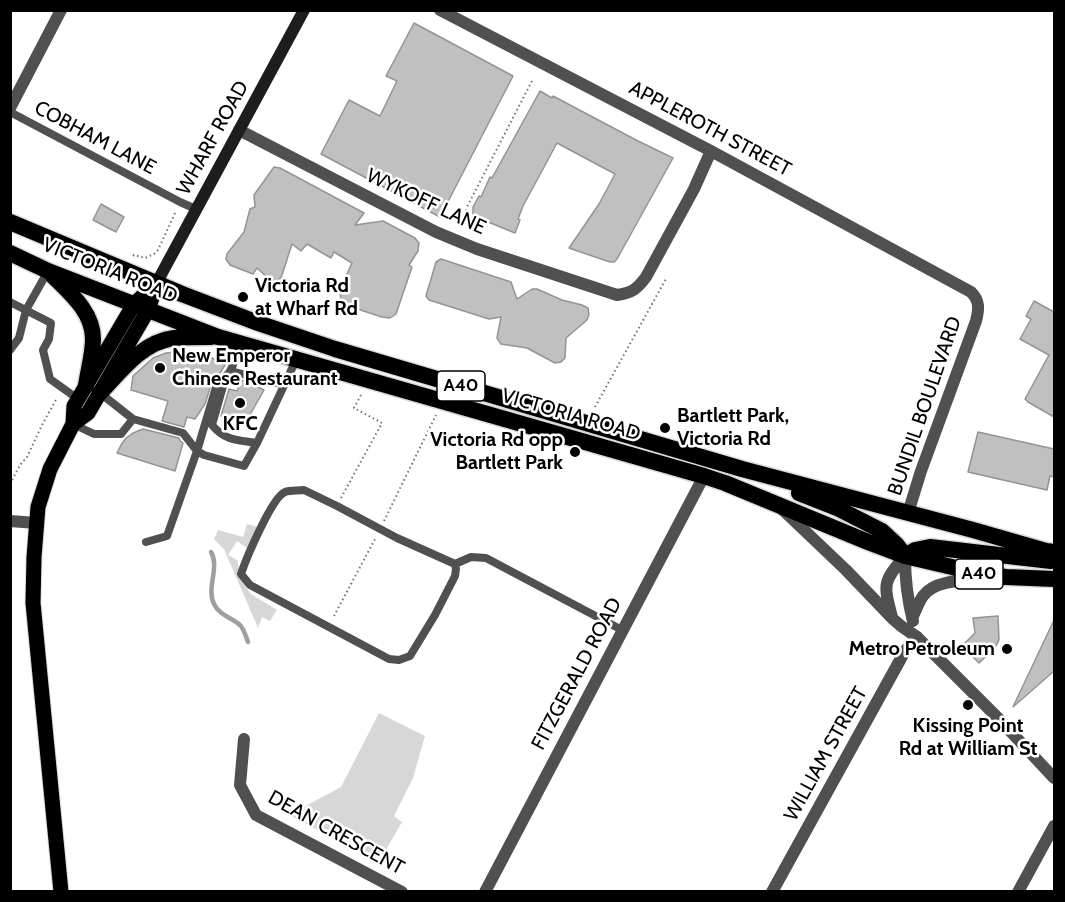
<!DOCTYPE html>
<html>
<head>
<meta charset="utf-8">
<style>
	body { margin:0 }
	#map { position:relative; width:1065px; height:902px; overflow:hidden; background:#fff; font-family:Cabin,sans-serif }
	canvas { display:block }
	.frame { position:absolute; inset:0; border:12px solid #000; pointer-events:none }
</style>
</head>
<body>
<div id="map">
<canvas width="1065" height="902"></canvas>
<div class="frame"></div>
</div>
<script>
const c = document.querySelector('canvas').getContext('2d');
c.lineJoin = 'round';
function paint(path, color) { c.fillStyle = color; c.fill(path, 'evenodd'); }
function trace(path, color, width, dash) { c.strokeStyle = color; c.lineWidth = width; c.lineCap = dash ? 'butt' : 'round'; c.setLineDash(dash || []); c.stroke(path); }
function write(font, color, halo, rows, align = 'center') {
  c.font = font + ' Cabin,sans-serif'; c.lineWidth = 5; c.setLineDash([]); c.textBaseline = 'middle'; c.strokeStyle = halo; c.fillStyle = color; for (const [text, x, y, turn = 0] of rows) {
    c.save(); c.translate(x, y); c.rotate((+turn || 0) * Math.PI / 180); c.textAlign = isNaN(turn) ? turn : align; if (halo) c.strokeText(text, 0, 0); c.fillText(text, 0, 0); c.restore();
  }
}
paint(new Path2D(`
	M247,524l14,4 -11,22 -13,-9 -9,14 9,5 6,23 8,11 26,16 -7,11 -8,-4 -4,11 -34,-79 -10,-10 4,-9 25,7z
	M379,713l46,23 -12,42 -19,38 8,6 -23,40 -90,-47 52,-28z`), '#d7d7d7');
trace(new Path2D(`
	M211,552c9,15 -5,36 3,52 5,11 18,14 26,21 4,4 6,12 8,17`), '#9e9e9e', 4.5);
const building = new Path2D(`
	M414,23l99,53 -73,141 -119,-63 28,-54 31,16 17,-35 -11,-5z
	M540,91l12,7 1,-2 83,44 37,18 -56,101 -3,3h-4l-41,-14 30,-44 16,-30 -58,-31 -34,63 -5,13 2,1 -5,13 -39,-16 -3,-2v-8l6,-11 2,1 9,-20 2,1z
	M274,167l6,1 84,45 -9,12 28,-4 32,17 4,5 -1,8 -9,14 3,2 -16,47 -6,4 -8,-1 -37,-12 -4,-5 -1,-7 7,-19 5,-11 -18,-11 -3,6 -24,-14 -6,7 -9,-7 -11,34 -6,3 -5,-1 -13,-12 -4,6 -23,-9 -4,-6 1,-5 17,-22 6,-23 5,-2 -1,-12z
	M101,204l23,13 -8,15 -23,-12z
	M441,259l70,23 6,17 15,-10h5l25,11 20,5 6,3 1,6 -2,6 -21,18 -1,20 -4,4 -6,1 -28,-15 -26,-4 -4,-6 4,-21 -12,2 -60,-19 -3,-4 10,-34z
	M1034,301l20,11v105l-26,-15 -3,-3 24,-44 -29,-16 11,-20 -5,-3z
	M185,351l12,7 2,-4 13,4 13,7 -5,8 -8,9 -7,22 -10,15 -8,-2 -3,10 -22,-6 6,-20 -37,-11 2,-14 20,-18 13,-5z
	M241,380l16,4 -1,2 8,4 -18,32 -25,-6 8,-27 8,2z
	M143,429l36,9 1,3 3,2 -8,28 -58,-18 4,-8 5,-7 7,-5z
	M978,432l76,17v28l-4,-1 -3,14 -79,-18z
	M998,616l1,24 -4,8 -16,15 -17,-17 13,-13 -2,-15z
	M1054,620v51l-41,36z`);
paint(building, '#c0c0c0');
trace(building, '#949494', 1.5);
const primary = new Path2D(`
	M73,424l15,-11 60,-103 4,-12
	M61,892l-28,-289 1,-46 4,-50 12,-38 23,-45 1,-18 60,-102 22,-20`);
const trunk = new Path2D(`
	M10,222l172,72 76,29 77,26 407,120 231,61 73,21 8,1
	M10,253l38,18 170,66 486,139 21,7 143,59 37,14 77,18 24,3 48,2
	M53,276c17,17 40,36 40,63 0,15 -5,32 -7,47
	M100,393c21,-22 42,-51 74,-55 12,-1 25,-1 37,-1
	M799,493l38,15 45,23 14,13 7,9
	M905,556l10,-6 15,-3 121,14`);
trace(primary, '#dbdbdb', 17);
trace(trunk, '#dbdbdb', 19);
trace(new Path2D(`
	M465,224v-9l2,-8 66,-128
	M133,256l1,-1 11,3 9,-4 4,-4 18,-39
	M595,407l72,-130
	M10,484l10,-19 7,-8 16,-34 14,-25
	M341,498l41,-75 -28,-15 7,-13
	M384,521l52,-106
	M334,616l41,-77`), '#727272', 2, [1.5, 3]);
trace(new Path2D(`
	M10,112l170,90 16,7
	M10,302l41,21 -2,16 -6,11 7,29 28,20
	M241,343l-8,22 -9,18 -12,42c13,16 26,15 45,18
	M10,350l9,-12 7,-28 22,-39
	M231,371l53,14
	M100,393l33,26 50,14 14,18 7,4 40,11 13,-23 39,-83
	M73,424l21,10h27l12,-15
	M304,490l33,16 60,32 58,26 1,5 -1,7 -20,39 -25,41 -11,4 -10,-1 -139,-74 -9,-11c5,-15 31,-77 44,-82 5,-2 13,-1 19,-2z
	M146,542l21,-6 30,-85 20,-67 14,-13
	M455,564l16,-7 15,1 136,72`), '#505050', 8);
trace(new Path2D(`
	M440,10l271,141 260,141c9,9 8,17 5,29l-55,150 -13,42
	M10,108l51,-98
	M239,130l197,102 41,17 140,46c15,-2 20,-6 29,-18l48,-88 17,-38
	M244,739l-4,46 16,30 146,77
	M485,892l219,-416
	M772,892l133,-241 12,-14
	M1018,892l36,-66`), '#505050', 12);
trace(new Path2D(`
	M783,510l63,60 47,49 8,7 16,11 81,81 56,60
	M10,521l26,2
	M905,556c0,24 2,42 8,65
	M892,617c-9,-34 -9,-35 13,-61
	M912,618c4,-7 6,-15 11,-22 13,-18 46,-15 67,-17`), '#505050', 12);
trace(new Path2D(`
	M156,284l148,-274`), '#1d1d1d', 12);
trace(primary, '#000', 15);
trace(trunk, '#000', 16);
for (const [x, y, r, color] of [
	[243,297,6,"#000"],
	[160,368,6,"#000"],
	[240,403,6,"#000"],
	[665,428,6,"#000"],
	[575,452,6,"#000"],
	[1007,649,6,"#000"],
	[968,705,6,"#000"]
]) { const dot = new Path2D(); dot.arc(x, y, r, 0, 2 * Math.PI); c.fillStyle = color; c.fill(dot); trace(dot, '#fff', 2); }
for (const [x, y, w] of [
	[461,386,48],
	[979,574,48]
]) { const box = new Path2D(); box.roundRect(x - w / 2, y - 15, w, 30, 4.5); c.fillStyle = '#fff'; c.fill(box); trace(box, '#000', 1.5); }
write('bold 18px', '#000', null, [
	["A40",461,386],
	["A40",979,574]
]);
write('20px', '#000', '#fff', [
	["APPLEROTH STREET",710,129,28],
	["COBHAM LANE",95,138,28],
	["WHARF ROAD",213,138,-61],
	["WYKOFF LANE",426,202,25],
	["VICTORIA ROAD",110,271,22],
	["BUNDIL BOULEVARD",925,406,-71],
	["VICTORIA ROAD",571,415,16],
	["FITZGERALD ROAD",577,674,-62],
	["WILLIAM STREET",826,754,-61],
	["DEAN CRESCENT",336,833,29]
]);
write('bold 20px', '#000', '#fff', [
	["Victoria Rd",255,286],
	["at Wharf Rd",255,309],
	["New Emperor",172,356],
	["Chinese Restaurant",172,379],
	["Bartlett Park,",677,416],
	["Victoria Rd",677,439],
	["KFC",240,424,"center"],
	["Victoria Rd opp",563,440,"right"],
	["Bartlett Park",563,463,"right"],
	["Metro Petroleum",995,649,"right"],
	["Kissing Point",968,726,"center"],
	["Rd at William St",968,749,"center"]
], 'left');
</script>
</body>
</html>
